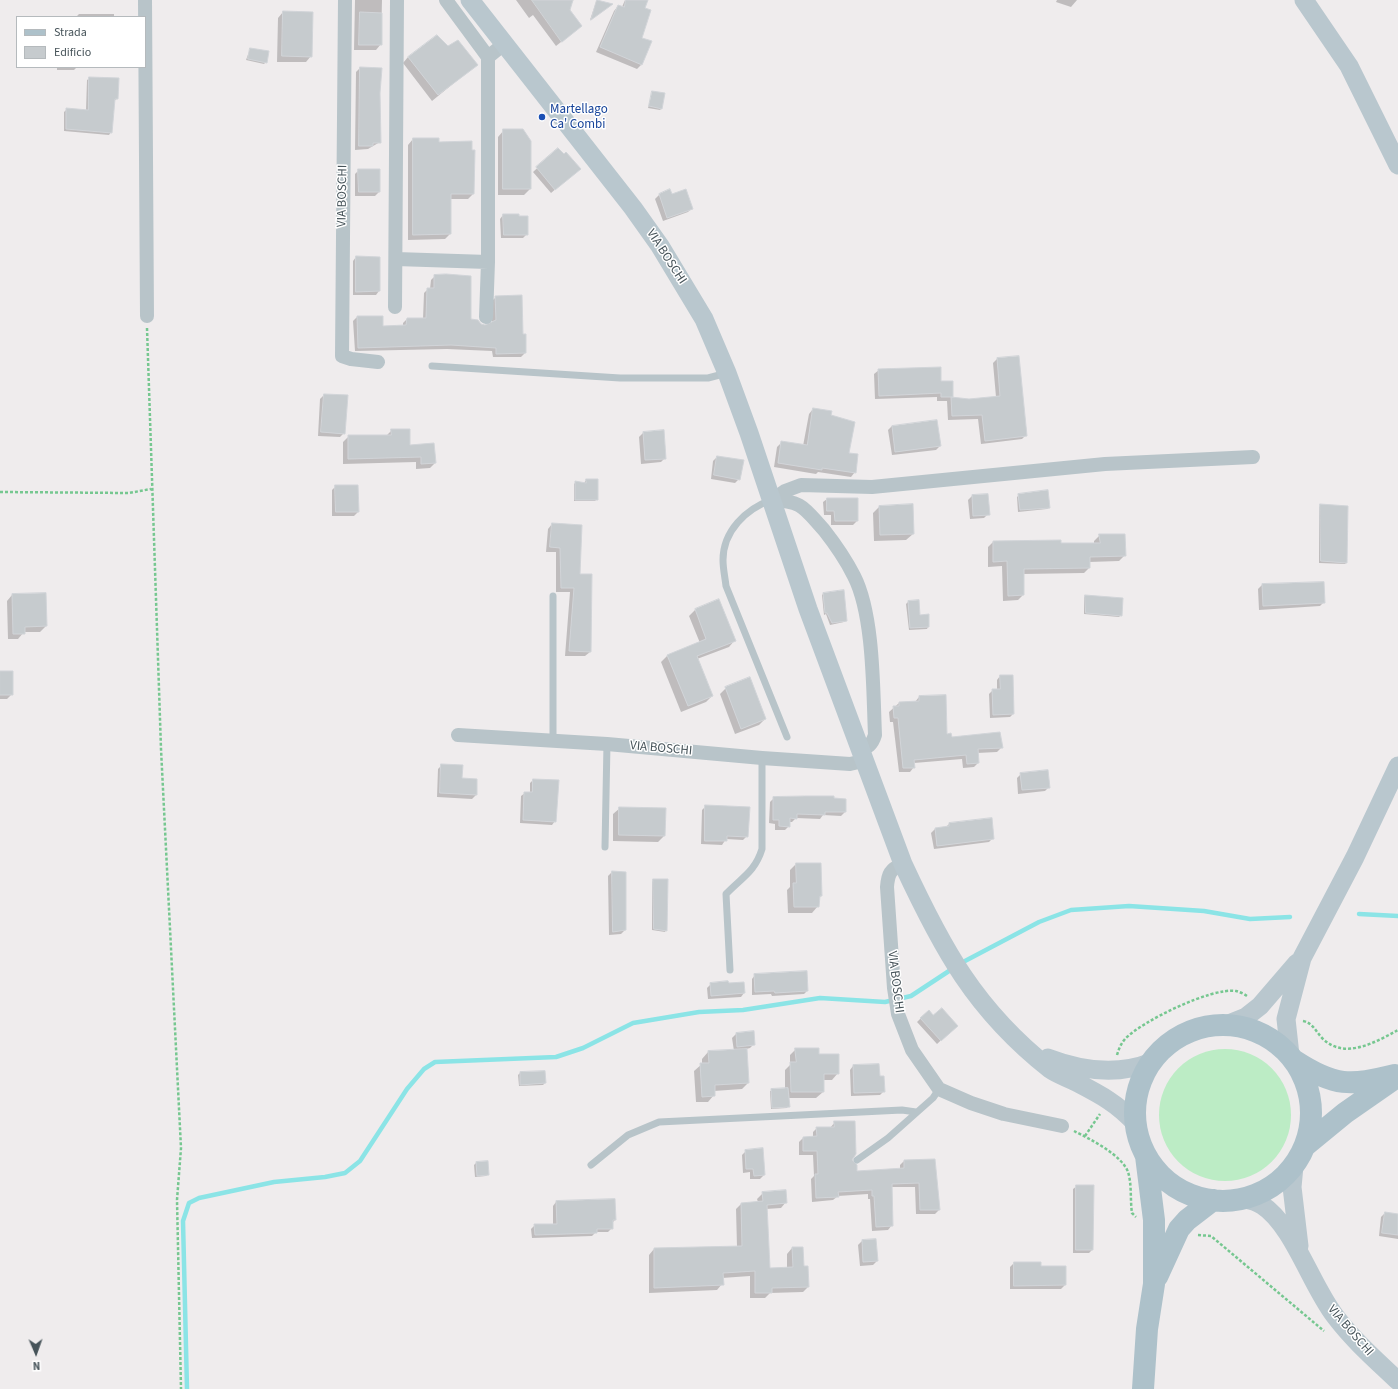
<!DOCTYPE html>
<html>
<head>
<meta charset="utf-8">
<style>
	body { margin:0 }
	#map { position:relative; width:1398px; height:1389px; overflow:hidden; background:#efeced; font-family:"Source Sans 3",sans-serif }
	canvas { display:block }
	.legend { position:absolute; left:16px; top:16px; width:130px; height:52px; box-sizing:border-box; background:#fff; border:1px solid #b5babd; margin:0; padding:5px 7px; list-style:none; font-size:12px; color:#465359 }
	.legend li { display:flex; align-items:center; gap:8px; height:20px }
	.legend b { width:20px; border:1px solid #b5babd }
	.north { position:absolute; left:16px; top:1333px; width:40px; height:40px; -webkit-text-stroke:3px #fff; paint-order:stroke; rotate:178deg; font-size:11px; font-weight:700; line-height:16px; text-align:center; color:#465359 }
	.north::after { content:''; display:block; margin:auto; width:14px; height:18px; background:#465359; clip-path:polygon(50% 0,100% 100%,50% 72%,0 100%) }
</style>
</head>
<body>
<div id="map">
<canvas width="1398" height="1389"></canvas>
<ul class="legend">
<li><b style="height:5px;background:#adc1ca"></b>Strada</li>
<li><b style="height:11px;background:#c6cbce"></b>Edificio</li>
</ul>
<div class="north">N</div>
</div>
<script>
const c = document.querySelector('canvas').getContext('2d');
c.lineJoin = 'round';
function paint(path, color) { c.fillStyle = color; c.fill(path, 'evenodd'); }
function trace(path, color, width, dash) { c.strokeStyle = color; c.lineWidth = width; c.lineCap = dash ? 'butt' : 'round'; c.setLineDash(dash || []); c.stroke(path); }
function write(font, color, halo, rows, align = 'center') {
  c.font = font + ' "Source Sans 3",sans-serif'; c.lineWidth = 3; c.setLineDash([]); c.textBaseline = 'middle'; c.strokeStyle = halo; c.fillStyle = color; for (const [text, x, y, turn = 0] of rows) {
    c.save(); c.translate(x, y); c.rotate((+turn || 0) * Math.PI / 180); c.textAlign = isNaN(turn) ? turn : align; if (halo) c.strokeText(text, 0, 0); c.fillText(text, 0, 0); c.restore();
  }
}
paint(new Path2D(`
	M1159 1115a66 66 0 1 1 132 0a66 66 0 1 1-132 0Z`), '#bcecc5');
paint(new Path2D(`
	M355,0h27l-1,44 -5,6h-22z
	M516,0h58l-3,1 -2,9 12,16 -25,20 -23,-31 -4,3z
	M597,0l13,5 -20,15 6,-18z
	M625,0h13l6,8 -3,30v27l-4,4 -41,-17 18,-41 4,-5 4,1z
	M1057,0h20l-6,7 -15,-5z
	M283,12l28,44 -5,6h-29l1,-44z
	M79,14h35v3h-38z
	M448,48l28,17 -44,36 -29,-38 5,-6z
	M250,49l16,13 -2,2 -18,-4z
	M57,67h19v1l-2,2h-17z
	M360,68l21,1 -2,24 1,49 -12,7 -13,1 1,-78z
	M90,78l28,20 -4,3 -3,31 -2,3 -45,-4v-19l3,-3 19,1 1,-30z
	M653,92l9,16 -2,2 -12,-2z
	M504,130l26,59 -6,6h-26v-58z
	M413,139l25,4 35,51 -5,5h-18v35l-5,5 -37,1v-95z
	M558,149l18,23 -25,21 -18,-21z
	M359,170l20,22 -4,4h-20v-22z
	M670,191l2,4 20,13 -4,4 -25,9 -8,-22 4,-4z
	M503,215l24,19 -4,4h-22l-1,-19z
	M356,257l23,1v33l-3,4h-23v-34z
	M435,276l35,44 11,5 9,1 2,-2v-23l4,-4 26,38h3v18l-4,4h-28l-1,-6 -45,-2 -92,2 -2,-30 4,-4 25,10 21,-1v-3l4,-4h16l1,-26 4,-4h2l1,-9z
	M997,359l29,76 -4,4 -41,5 -3,-25 -30,1 -1,-19h-10v-4l-62,2 -1,-25 5,-4 61,12 12,15 -1,1 18,2 27,-3 -3,-34z
	M324,395l23,1 -3,37 -4,4 -22,-1 2,-37z
	M813,409l17,7 25,56 -4,5 -33,-5 -2,2 -42,-7 3,-20 5,-5 21,4 6,-32z
	M892,426l48,20 -4,4 -44,5 -4,-25z
	M392,430l17,16 26,17 -5,5 -14,1v-7l-73,2v-22l6,-6h37z
	M643,433l22,25 -4,4 -20,2 -2,-27z
	M717,457l22,22 -4,4 -24,-4 2,-18z
	M586,480l11,19 -2,2h-21v-17l2,-2 8,1z
	M336,486l22,26 -4,4h-22v-26z
	M1019,495l30,13 -2,1 -29,3 -1,-15z
	M972,496l16,18 -4,4 -14,1 -2,-19z
	M827,499l30,22 -4,4h-22v-10h-7l-1,-13z
	M1321,505l25,58 -1,1 -26,-1v-56z
	M880,506l33,28 -7,6 -32,1 -1,-28z
	M552,524l27,51h12l-1,77 -5,4h-20l5,-64h-14v-40h-10l2,-23z
	M1100,535l25,20 -6,6 -30,1v6l-5,5 -61,1v21l-5,5 -15,1 -1,-35 -14,1v-20l5,-5 101,2v-3z
	M1262,585l62,17 -4,4 -61,4 -1,-21z
	M823,594l23,27 -2,1 -14,3 -4,-11 -2,1 -2,-20z
	M12,595l34,31 -6,6h-16l-6,7h-10l-1,-38z
	M1085,596l36,19 -2,2 -35,-3v-17z
	M719,600l16,40 -6,7 -32,12 15,37 -6,6 -25,10 -20,-50 6,-6 33,-13 -11,-27 6,-6z
	M908,602l20,25 -1,2 -18,1 -3,-26z
	M0,672l12,22 -5,5h-7z
	M1000,676l13,38 -3,3 -20,1 -1,-24 4,-4h4v-10z
	M726,688l39,31 -6,6 -24,9 -15,-40z
	M919,697l27,38 5,3 50,10 -4,4 -20,1 1,10 -4,4 -11,1 -1,-9 -48,4v4l-4,5h-11l-6,-50h-3l-1,-10 10,-9 16,-1z
	M442,765l19,14 15,16 -4,4 -35,-2 1,-28z
	M1021,774l28,13 -4,4 -27,3 -1,-16z
	M533,780l22,41 -3,4 -32,-2 1,-27 4,-3h5v-10z
	M774,798l71,14 -4,4 -18,-1 -3,4 -24,-1 -4,4h-3v4l-4,4h-10v-6l-6,-1 1,-21z
	M706,806l41,30 -4,4 -17,-1 -4,6 -21,-1 1,-34z
	M620,808l44,28 -6,6 -45,-1v-27z
	M949,824l44,14 -4,4 -55,7 -3,-16 4,-4 10,-1z
	M796,864l25,32 -2,2 -1,8 -6,7h-24l-1,-23 3,-3v-17z
	M612,872l13,58 -4,4 -12,1 -1,-59z
	M653,880l13,50 -1,2 -13,-2v-48z
	M755,975l52,16 -3,3 -32,2 -1,-2 -19,1v-16z
	M711,984l33,9 -3,4 -33,2 -1,-11z
	M928,1011l24,19 -15,14 -20,-22z
	M736,1034l18,10 -4,4 -4,1 2,34 -6,6 -28,2v4l-6,7h-12l-2,-31 8,-7v-5l6,-7 26,-1 -2,-13z
	M796,1049l22,6 20,18 -6,7h-9v12l-7,6h-28v8l-1,2 -16,1 -1,-18 15,-2v-19l5,-5v-10z
	M853,1066l26,11 5,14 -4,4 -29,1 -1,-26z
	M544,1072l1,11 -2,2 -24,1 -1,-11 2,-2z
	M835,1122l21,50 44,-3v-4l4,-4 35,49 -4,4h-19l-1,-27h-24l1,38 -4,5 -16,1 -2,-32h-2v-5l-30,2 -5,4 -21,2 -1,-23 3,-3 -1,-21h-14v-13l4,-4 10,-1v-5l4,-4h13z
	M746,1151l18,24 -4,4h-10v-7l-7,1 -1,-18z
	M476,1163h11l1,11 -2,2 -11,1 -1,-12z
	M1077,1186l15,64 -3,3h-16v-64z
	M763,1193l23,9 -5,6 -15,1 3,60 18,-1v-14l5,-6 11,19 5,20 -5,5 -33,1 -5,5h-15v-22l-28,2v6l-5,6 -68,3v-38l5,-6 83,-2 -1,-38 5,-5 17,-2 -1,-3z
	M614,1200l1,20 -3,3v5l-4,4h-12l-4,4 -60,2 -1,-9 4,-4h18v-19l3,-4z
	M1385,1213l13,2v24l-19,-3 2,-19z
	M862,1241l15,20 -4,4 -13,1 -2,-21z
	M1014,1263l26,4h25v18l-4,4h-51v-22z`), '#0003');
trace(new Path2D(`
	M1359,914l39,2
	M965,961l74,-39 32,-12 58,-4 75,5 46,8 40,-2
	M187,1389l-4,-168 6,-18 10,-5 75,-16 51,-5 20,-4 15,-12 47,-72 17,-20 11,-7 121,-5 27,-9 50,-25 66,-11 44,-2 77,-12 65,4 26,-6 38,-25`), '#8be4e6', 4.5);
const building = new Path2D(`
	M532,0h41l-3,10 12,16 -20,16z
	M597,0l16,4 -22,16z
	M626,0h22l-3,8 6,2 -9,28 10,3 -10,24 -42,-18 18,-42 6,2z
	M283,11l30,1 -1,45 -30,-1z
	M360,12l22,1v32h-23z
	M437,35l11,11 10,-6 20,25 -40,30 -30,-38z
	M250,48l19,3 -2,12 -19,-4z
	M360,67l22,1 -2,25 1,50h-8v3h-14z
	M89,77l30,1 -1,21h-3l-3,34 -46,-4v-21l22,2z
	M652,91l13,2 -3,16 -13,-3z
	M503,129h20l8,12v48h-28z
	M413,138h26v4l33,-1v9h3l-1,44h-23v40l-38,1z
	M558,148l6,6 2,-2 15,17 -26,21 -19,-23z
	M358,169h22v23h-21z
	M670,189l2,5 14,-5 7,20 -26,9 -8,-24z
	M503,214h16v2h9v19h-24z
	M356,256l24,1v34l-24,1z
	M446,274l25,2v43l7,1 3,4 4,1 11,-5 -1,-24 27,-1 1,39h3v19l-30,1v-6l-45,-3 -93,3 -1,-32h26v10l23,-1 1,-7h19l1,-30h7v-13z
	M1019,356l8,80 -42,5 -3,-26 -30,1 -1,-19h-10v-4l-62,3 -1,-27 63,-2v14h12v16h-2l18,2 31,-3 -3,-38z
	M324,394l24,1 -3,39 -24,-2z
	M813,408l19,3 -1,4 24,7 -6,31 9,1 -2,19 -34,-5v2l-44,-7 3,-22 26,4z
	M937,420l4,26 -46,6 -3,-26z
	M391,429h19v16l24,-2 2,20 -15,1v-7l-73,2v-24h43z
	M664,430l2,29 -21,1 -2,-28z
	M717,456l27,4 -4,20 -26,-5z
	M586,479h12v21h-23v-19l11,2z
	M335,485h23l1,27h-23z
	M1048,490l2,18 -30,2 -2,-16z
	M988,494l2,21 -17,1 -1,-21z
	M827,498h31v23h-23l-1,-10h-7z
	M913,504l1,30 -34,1 -1,-29z
	M1320,504l28,2 -1,57 -26,-2z
	M552,523l30,2 -2,49h12l-1,78 -22,-1 5,-63h-13l-1,-40 -10,-1z
	M1099,534h26l1,22 -36,1v11l-66,1v26l-16,1 -1,-35 -14,1v-21l68,-1v3h39z
	M1324,582l1,21 -62,3 -1,-22z
	M844,590l3,31 -15,2 -5,-10h-2l-2,-20z
	M46,593l1,33 -22,1v7h-12l-1,-40z
	M1085,595l38,3 -1,18 -36,-3z
	M719,599l17,42 -39,15 16,40 -25,10 -21,-51 39,-16 -11,-30z
	M919,600l1,15 9,-1v13l-19,1 -2,-27z
	M0,671h13v24h-13z
	M1000,675h13l1,39 -21,1 -1,-26h8z
	M750,677l16,42 -25,10 -16,-42z
	M946,695l1,39 4,-1 1,4 48,-5 3,16 -25,1 1,14 -12,1 -1,-9 -52,5 1,8h-12l-5,-50h-4l-1,-12h6v-4l20,-1v-5z
	M441,764l22,1 -1,13 15,1v16l-37,-2z
	M1048,770l2,18 -28,2 -2,-17z
	M533,779l26,1 -3,42 -33,-2 1,-28h8z
	M805,796h29v2l12,1v13h-21v3l-28,-1v5l-7,-1v9l-11,-1v-6h-6v-23z
	M705,805l45,2 -2,30 -21,-1v5h-22z
	M619,807l47,1 -1,28 -46,-1z
	M992,818l2,21 -57,7 -2,-18 14,-2v-3z
	M796,863h25l1,33h-2l-1,11h-25l-1,-24h3z
	M612,871l14,1v58l-13,2z
	M653,879h15l-1,52 -13,-2z
	M807,971l1,20 -33,2 -1,-2 -19,1 -1,-18z
	M728,981l1,2 15,-1 1,11 -34,3 -1,-13z
	M942,1008l16,18 -17,15 -21,-23 9,-8 4,5z
	M754,1031l1,14 -18,2 -1,-14z
	M795,1048h24v6h20v20h-15v18h-33l-1,-30h6z
	M747,1049l2,34 -34,2v11l-13,1 -2,-34h9l-1,-12z
	M879,1064l1,12h4l1,16 -31,1 -1,-28z
	M545,1071l1,12 -26,2v-13z
	M788,1088l2,19 -18,1 -1,-19z
	M834,1121h21l1,33 -4,6 5,5v6l47,-3v-8l31,-1 5,51h-20l-1,-27 -27,1 1,42 -17,1 -2,-31h-2v-6l-34,2 1,5 -23,1 -1,-24h3l-1,-23h-14v-14l14,-1 -1,-9h18z
	M763,1148l2,27 -11,1 -1,-7h-7l-1,-19z
	M488,1161l1,14 -12,1 -1,-14z
	M1076,1185h18l-1,65h-17z
	M786,1190l1,13 -20,2 3,63 23,-1 -1,-20h11l1,19h4l1,21 -37,1v5h-17v-22l-32,2 1,12 -70,3v-40l88,-2 -1,-43 22,-2 -1,-9z
	M615,1199l1,21h-3v9h-16v4l-62,2 -1,-11h23l-1,-23z
	M1385,1212l13,2v21l-16,-2z
	M876,1239l2,22 -15,1 -1,-22z
	M1014,1262h27v4h25v19l-52,1z`);
paint(building, '#c6cbce');
trace(building, '#d1d4d8', 1);
trace(new Path2D(`
	M147,328l14,421 20,399 -4,52 4,189
	M0,492l129,1 22,-4
	M1303,1021c10,2 13,11 20,18 22,21 53,3 75,-9
	M1117,1055c2,-7 4,-11 8,-16 17,-18 87,-52 111,-48 4,1 8,3 11,5
	M1074,1131c16,8 48,24 54,41 4,12 2,28 4,41l4,4
	M1085,1136l15,-22
	M1198,1235l13,1 113,95`), '#76c790', 2.5, [3, 2]);
trace(new Path2D(`
	M432,366l188,12h88l19,-5
	M771,500c-25,9 -48,31 -48,60 0,9 2,17 3,26l61,151
	M553,741v-145
	M605,847l2,-103
	M730,970l-4,-76c15,-16 29,-22 36,-45v-91
	M857,1160l31,-22 45,-40 6,-9
	M591,1165l37,-30 31,-13 243,-12 14,2`), '#b8c4c9', 7);
trace(new Path2D(`
	M145,0l2,316
	M345,0l-3,356 9,3 27,3
	M446,0l42,57 16,-13
	M396,259l92,3
	M395,307l2,-307
	M486,317l2,-55v-205
	M772,500l13,-9 16,-6 71,2 233,-23 148,-7
	M772,500c31,1 32,8 52,30 11,14 22,30 30,46 20,39 19,115 21,159 -3,10 -7,12 -16,16
	M458,735l149,9 155,14 88,6 13,-3
	M903,864c-13,5 -15,10 -16,23l7,101 4,26 14,36 27,39 32,14 33,11 58,12`), '#b8c4c9', 14);
trace(new Path2D(`
	M470,0l163,208 27,38 44,73 23,54 22,60 59,176 95,255c39,84 72,146 147,205 7,5 16,8 24,12 25,13 43,22 62,43
	M1304,0l45,66 49,99
	M1226,1025l20,-8 14,-11 37,-43
	M1290,1055l-4,-36 16,-61 53,-101 43,-91
	M1048,1058c34,13 69,18 104,4
	M1294,1166l-2,21 7,59
	M1245,1199c5,1 12,3 17,6 31,20 49,80 73,111 18,24 41,44 63,65`), '#b9c7ce', 19);
trace(new Path2D(`
	M1135 1113a88 88 0 1 1 176 0a88 88 0 1 1-176 0Z
	M1295,1061c40,26 55,25 100,14
	M1306,1145l39,-32 53,-37
	M1157,1277l22,-48 8,-9 26,-20
	M1143,1389l4,-60 7,-45v-64l-8,-64`), '#adc1ca', 22);
for (const [x, y, r, color] of [
	[542,117,4,"#1a4fb4"]
]) { const dot = new Path2D(); dot.arc(x, y, r, 0, 2 * Math.PI); c.fillStyle = color; c.fill(dot); trace(dot, '#fff', 1.5); }
write('13px', '#164399', '#fff', [
	["Martellago",550,110],
	["Ca' Combi",550,125]
], 'left');
write('13px', '#465359', '#fff', [
	["VIA BOSCHI",343,196,-89],
	["VIA BOSCHI",666,257,57],
	["VIA BOSCHI",661,749,5],
	["VIA BOSCHI",895,982,83],
	["VIA BOSCHI",1350,1331,49]
]);
</script>
</body>
</html>
